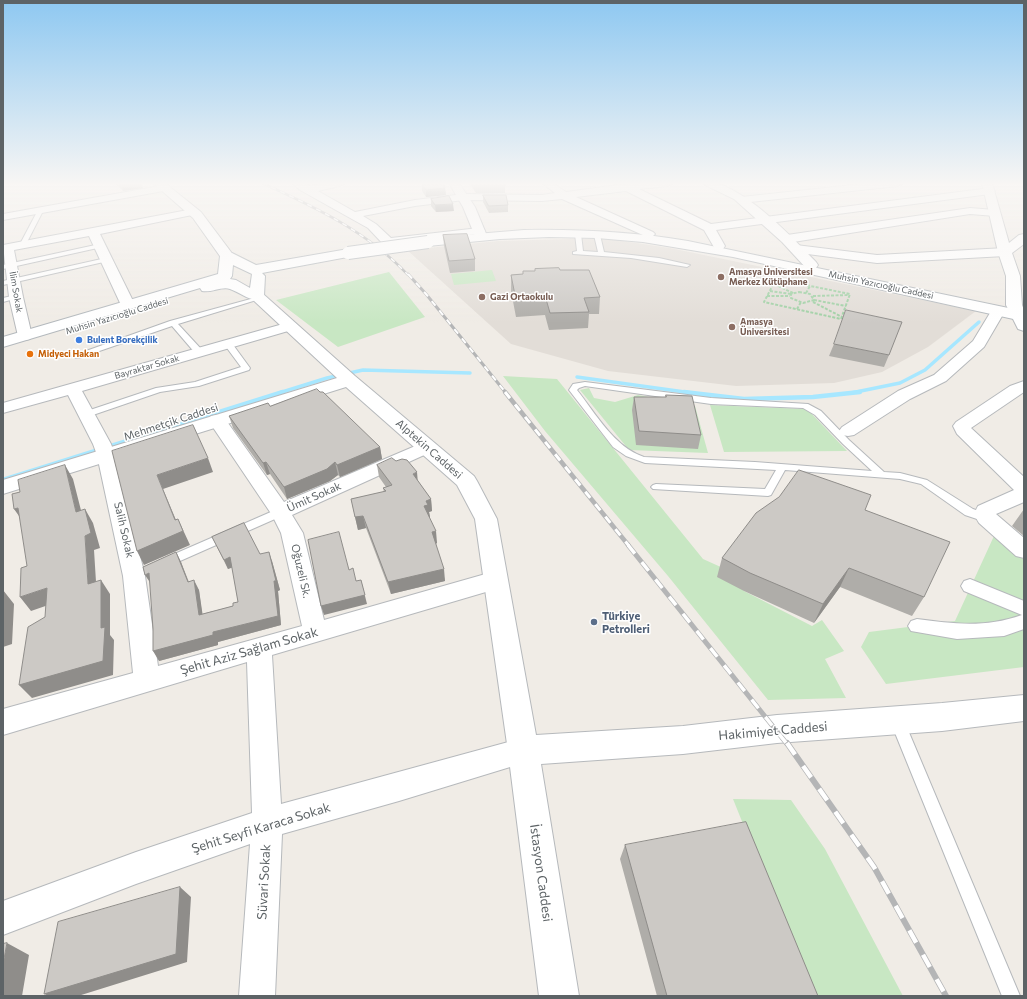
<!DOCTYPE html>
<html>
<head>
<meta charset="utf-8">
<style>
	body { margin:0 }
	#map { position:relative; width:1027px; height:999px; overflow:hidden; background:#f0ece6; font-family:Commissioner,sans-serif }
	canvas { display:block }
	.frame { position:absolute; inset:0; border:4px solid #5d6366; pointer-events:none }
</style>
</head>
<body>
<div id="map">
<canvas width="1027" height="999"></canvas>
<div class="frame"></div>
</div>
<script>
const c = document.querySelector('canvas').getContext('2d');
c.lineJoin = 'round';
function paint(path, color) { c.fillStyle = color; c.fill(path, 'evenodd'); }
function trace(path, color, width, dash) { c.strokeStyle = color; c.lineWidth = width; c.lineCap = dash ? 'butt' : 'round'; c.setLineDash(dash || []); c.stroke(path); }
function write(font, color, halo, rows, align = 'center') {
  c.font = font + ' Commissioner,sans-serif'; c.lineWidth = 3; c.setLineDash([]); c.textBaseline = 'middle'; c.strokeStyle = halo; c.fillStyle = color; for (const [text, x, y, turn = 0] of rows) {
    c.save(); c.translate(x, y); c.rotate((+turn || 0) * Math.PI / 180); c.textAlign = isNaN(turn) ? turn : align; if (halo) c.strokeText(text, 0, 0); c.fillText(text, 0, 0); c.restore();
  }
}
paint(new Path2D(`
	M603,238l67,10 306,63 -48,36 -46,25 -48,11 -98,3 -128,-15 -97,-27 -104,-94 91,-9z`), '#e2ddd7');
paint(new Path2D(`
	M492,270l4,11 -42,4 -3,-11z
	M389,272l36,45 -87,30 -62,-47z
	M503,376l54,3 146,180 20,9 21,23 68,35 10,-6 22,31 -19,8 21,39 -78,2 -100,-124 -123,-145z
	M589,388l5,10 21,4 23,-7 57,11 13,47 -79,-3 -49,-60z
	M710,405l94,4 5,2 38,40 -123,1z
	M994,536l30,24v107l-138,17 -25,-37 8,-15 86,-11z
	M733,799l58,1 34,49 78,147h-91z`), '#c8e7c3');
trace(new Path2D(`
	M577,377l115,16
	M279,393l48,-15 36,-8 107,3
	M851,393l49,-10 25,-13 54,-48`), '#a7e7ff', 3.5);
trace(new Path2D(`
	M684,392l60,7 69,-2 47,-5
	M3,480l280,-88`), '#a7e7ff', 4.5);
const service = new Path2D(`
	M38,210l5,1 -18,35 -5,1 -1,-1z
	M578,232l3,2 2,17 15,1 -4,-17 3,-2 3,2 4,17 55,6 31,7 -3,2 -56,-9 -58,-4v-2l4,-1 -2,-17z
	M100,244l3,2 -1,1 -99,22v-4z
	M106,258l2,1v2l-105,24v-4z
	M16,295l3,2 -1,1 -15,4v-4z
	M258,297l5,1 -85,26 24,26v4h-6l-24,-28 -93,32h-3l-4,-2 98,-35z
	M225,342h6l19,26 -1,2 -50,16 -39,6 -70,24h-6l-1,-2 1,-2 72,-24 39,-6 46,-15 -17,-23z
	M585,382l126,16 97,6 13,7 28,29 35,32 16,1 27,7 46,29 17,6 1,3 -1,3 -4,1 -21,-7 -44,-31 -21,-5 -115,-9 -14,25 -3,1 -115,-7 -2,-2 2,-2 3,-1 109,5 11,-19 -131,-7 -19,-7 -13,-9 -44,-57 4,-6zM585,386l126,18 92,4 12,7 28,29 29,27 -117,-9 -111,-5c-30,-10 -48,-43 -67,-67l2,-2z
	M280,508l4,1 1,3 -1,3 -113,50 -4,1 -4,-1 -1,-3 1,-3z
	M898,717l5,2 2,4 115,273h-18l-111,-273 2,-4z`);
const pedestrian = new Path2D(`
	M970,579l54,22v28l-20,7 -47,3 -46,-8 -3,-5 3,-5 6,-2c37,5 68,9 105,-4l-58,-24 -3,-5 3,-5z`);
const minor = new Path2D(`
	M292,183h12l6,3 17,-3h17l-1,2 -25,6 37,21 60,-12 49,-6 78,1 13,-2 -13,-10h11l13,9 60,-8 47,-1 -5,3 -29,3 72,35 279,-36 5,3 -5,3 -274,36 9,16 -2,3h-8l-11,-19 -78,-39 -50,6 77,35 2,2 -2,2h-8l-83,-37 -20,2 -78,-1 -49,6 -52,10 13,8 15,14 88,-10 4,1 2,2 -2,2 -95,13 -4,-1 -16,-17 -68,-38z
	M872,183h31l-5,3 -157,17 -5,-3 5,-3z
	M165,185l4,1 1,2 -1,2 -166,30v-6z
	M970,208l25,2 5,3 -5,3 -25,-2 -183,29 -4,-2 -2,-2 2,-2 4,-2z
	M193,209l4,1 1,2 -1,2 -97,20 35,71 -2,3 -5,1 -5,-1 -2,-3 -32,-69 -75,14 9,47 9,39 -2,3 -5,1 -5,-1 -2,-3 -9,-39 -6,-52z
	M796,245l81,10 128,-7 4,1 2,3 -2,3 -4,1 -128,7 -85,-11 -2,-3 2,-3z
	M998,307l5,1 2,3 -21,36 -38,34 -36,18 -56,36 -6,1 -6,-1 -3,-4 3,-4 56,-36 36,-16 39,-34 20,-33z
	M290,322l5,1 2,3 -2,3 -213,62 29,53 4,11 30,121 13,90 144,-40 -21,-93 -9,-18 -64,-95 3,-4 6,-1 6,1 61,86 143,-61 6,2 3,4 -3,4 -141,64 11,18 21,87 172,-49 8,3 3,6 -3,6 -8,3 -224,66 9,149 242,-66 10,4 4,9 -4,9 -134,41 -117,33 -7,162h-36l11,-152 -114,40 -133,51v-34l133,-49 116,-39 -5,-151 -244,73v-26l130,-36 -10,-97 -26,-121 -4,-11 -25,-49 -65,18v-10z
	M1024,381v11l-53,36 53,49v25l-28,12 28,24v20l-8,-2 -37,-33c-4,-6 -5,-11 -1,-17l36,-16 -57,-56 -4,-8 3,-4 54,-36z`);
const tertiary = new Path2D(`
	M153,183h12l36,29 33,44 -2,3h-10l-29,-41z
	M449,183h10l16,24 12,29 -1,3h-10l-1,-3 -12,-29z
	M704,183c4,0 10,-1 15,1 34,12 72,52 97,78l2,3 -2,3 -5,1 -5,-1 -24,-26 -48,-43 -29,-14z
	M982,183h10l17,60 10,-8 5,-1v10l-12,9 8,23 2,29 2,5v21l-6,-2 -12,-24v-29l-8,-24z
	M257,292l5,1 93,83 119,100 3,5 20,38 39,216 147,-9 94,-11 165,-12 82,-8v26l-82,10 -165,12 -94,11 -142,10 38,232h-40l-31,-245 -33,-232 -18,-34 -111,-98 -343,107v-14l334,-102 -85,-79 -2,-3 2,-3z`);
const secondary = new Path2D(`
	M524,230c56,-1 110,2 164,11l330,69 5,2 1,6 -6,2 -285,-63 -90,-15 -46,-4 -48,-1 -49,2 -72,7 -5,-1 -1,-3 1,-3 5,-1z
	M348,249l5,1 2,3 -2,3 -91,17 3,3 -1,20 -2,3c-12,3 -21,-6 -32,-10 -8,-3 -19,4 -28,2l-2,-3 -197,59v-10l215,-63 2,-18 2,-3h10l24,12zM233,265l19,9 -2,14 -14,-8 -6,-1 2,-3z`);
trace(service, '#b6b9bc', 2);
trace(pedestrian, '#b6b9bc', 2);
trace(minor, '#b6b9bc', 2);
trace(tertiary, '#b6b9bc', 2);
trace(secondary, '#b4b9bd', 2);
trace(new Path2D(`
	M776,279l74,15 -9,25 -77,-17z
	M774,284l19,9
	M770,291l21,3
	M799,292l11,2 4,6 -11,3 -12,-5v-4z
	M806,293l4,-7
	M767,296h23
	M813,296l36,-1
	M814,300l32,6
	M813,302l29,15
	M797,309l4,-7`), '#a0d0a5', 2, [3, 1.5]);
paint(service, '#fff');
paint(pedestrian, '#fff');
paint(minor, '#fff');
paint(tertiary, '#fff');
paint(secondary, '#fff');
const railFar4 = new Path2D(`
	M262,183c53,24 106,49 146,92`);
const railFar3 = new Path2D(`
	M408,274l18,20 80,99`);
const railFar2 = new Path2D(`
	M505,392l124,154`);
const railFar1 = new Path2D(`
	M628,545l159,199`);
const rail = new Path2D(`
	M787,743l87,124 72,129`);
trace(railFar4, '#b4b5b6', 2.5);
trace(railFar3, '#b4b5b6', 3);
trace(railFar2, '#b4b5b6', 4.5);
trace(railFar1, '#b4b5b6', 5);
trace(rail, '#b4b5b6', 6);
trace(railFar4, '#fff', 1.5, [5]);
trace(railFar3, '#fff', 2, [6]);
trace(railFar2, '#fff', 3, [8]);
trace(railFar1, '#fff', 3.5, [11]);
trace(rail, '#fff', 4.5, [14]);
const secondaryBridge = new Path2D(`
	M348,253l80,-11`);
trace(secondaryBridge, '#b4b9bd', 14, []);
trace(secondaryBridge, '#fff', 12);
paint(new Path2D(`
	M115,183h26l2,5 -20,3z
	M468,183h37v10h-29l-5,-7z
	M422,184l23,4 1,7 -20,2 -4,-6z
	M483,195l25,10v7l-19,1 -6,-11z
	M431,199l23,12 -18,1 -5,-6z
	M443,235l32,24v12l-25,2 -6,-27z
	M535,269l25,1 40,27 -1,17h-10l-1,14 -39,2 -4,-15 -29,2 -5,-26v-16l12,-1v-3h12z
	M834,344l55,11 -5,12 -55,-11z
	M666,395l35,40 -3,14 -62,-4 -4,-35 2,-13h31z
	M270,406l110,41 2,12 -42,18 -2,-2 -8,6 -43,18 -17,-25 -3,1 -34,-47 -4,-12z
	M377,465l41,16 13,18 1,12 -3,1 1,5 -1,1 8,25 -1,1 9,37 -54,13 -25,-66 -8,2 -7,-31 33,-7 -1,-4 3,-1 -7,-10z
	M1024,509v27l-12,-10z
	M865,510l59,87 -12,19 -72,-29 -26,36 -70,-32 -27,-14 5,-19z
	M212,537l48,17 12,7 8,29 -2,1 3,34 -63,17v3l-59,16 17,-109 5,10 8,20 10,8 3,24 31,-8 5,-4 -6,-35 -4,2z
	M625,845l193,151h-161l-37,-137z`), '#afada9');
paint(new Path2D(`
	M128,183h13l2,5 -20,3 -2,-7z
	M445,188l1,7 -20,2v-7z
	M453,204l1,7 -18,1 -1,-7z
	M380,447l2,12 -42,18 -3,-12z
	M208,458l5,14 -50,17 18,43 -3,-13 12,26 -46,20 -7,-14 38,-31 -18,-45z
	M266,462l4,12 -3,1 -4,-12z
	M335,462l3,13 -8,6 -43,18 -3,-12z
	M65,465l8,14 12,47 -9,-14z
	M417,472l1,12 -5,-10z
	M431,499l1,12 -3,1 1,5 -5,2 -1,-13 2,-5z
	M18,508l6,15 -10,-14z
	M85,509l8,14 7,25 -6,2 3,48 -9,-14 -3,-48z
	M363,516l3,12 -8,2 -3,-13z
	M436,531l1,12 -4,1 -1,-12z
	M176,552l5,10 11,30z
	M269,552l3,9 8,29 -2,1 3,34 -63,17v3l-59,16 -6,-10 60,-19 65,-16z
	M230,557l4,10 -6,2 -4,-9z
	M849,568l-9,19 -26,36 9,-19z
	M444,569l1,12 -54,13 -3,-12z
	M149,573l2,11 -6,-9z
	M101,580l9,14v41l4,5 -1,35 -81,23 -13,-13z
	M194,580l5,10 5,34 -5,-9z
	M361,580l6,24 -43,11 -3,-9z
	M47,588l10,14 -26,9 -11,-14z
	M3,590l11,14 -2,40 -9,3z
	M180,887l11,10 -4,65 -109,34h-29l-5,-2z
	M7,943l22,12 -7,41h-19v-32z`), '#8f8d8a');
const building = new Path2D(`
	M119,183h9l-7,1z
	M437,183h6l2,5 -19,2 -4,-6z
	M473,183h32v3h-30z
	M483,195h23l2,10 -19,1z
	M449,196l4,8 -18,1 -4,-6z
	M467,234l8,25 -26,2 -6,-26z
	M559,268l1,2h29l11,27 -16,1 5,14 -39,1 -4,-14 -30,1 -5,-25 12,-1v-3h12v-2z
	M846,310l56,12 -13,33 -55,-11z
	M317,389l3,3h3l57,55 -43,18 -2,-3 -8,7 -43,18 -18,-25 -3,1 -34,-47 39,-13 2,3z
	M666,395l26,1 9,39 -62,-4 -5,-34h32z
	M193,425l15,33 -51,17 18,45 3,-1 5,12 -46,20 -25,-100z
	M392,458l4,3 6,-2 5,1 10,12 -4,2 18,25 -5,2 2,4 -4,1 12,25 -4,1 12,37 -56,13 -25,-66 -8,1 -4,-18 35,-8 -3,-3 9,-3 -15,-20z
	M65,465l11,47 9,-3 6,24 -6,3 3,48 13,-4v48l4,-1 -2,34 -84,24 9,-58 17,-10 2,-29 -27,9 1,-29 6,-2 -9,-58 -4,1 -2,-15 8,-2 -2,-12z
	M799,470l72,25 -6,15 85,32 -26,55 -75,-29 -26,36 -73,-31 -28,-15 34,-45 23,-16z
	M244,523l16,31 9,-2 7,29h-2l4,35 -65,16v3l-60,16v-22l-4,-56 -4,2 -2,-8 33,-15 12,30 6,-2 5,35 34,-9v-3l5,-1 -8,-45 -6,3 -12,-23z
	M339,532l10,38 4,-2 3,13 5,-1 4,15 -44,11 -13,-66z
	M746,822l72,174h-151l-42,-151z
	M180,887l-4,67 -132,40 14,-72z
	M7,943l-4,21v-20z`);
paint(building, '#ccc9c5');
trace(building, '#8f8d8a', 1);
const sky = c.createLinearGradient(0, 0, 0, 323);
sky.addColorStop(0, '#8ec8f1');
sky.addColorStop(0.57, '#f8f6f4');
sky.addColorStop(1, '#f8f6f400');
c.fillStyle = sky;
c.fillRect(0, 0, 1027, 323);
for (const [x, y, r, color] of [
	[721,277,4,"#8d6e63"],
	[482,297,4,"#8d6e63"],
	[732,327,4,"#8d6e63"],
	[79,340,4,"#3f7fe0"],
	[30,354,4,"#e8710a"],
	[594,622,4,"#5c6f8a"]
]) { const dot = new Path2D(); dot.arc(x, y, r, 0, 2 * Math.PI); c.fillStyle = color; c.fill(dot); trace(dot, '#fff', 1.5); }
write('bold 9px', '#785e54', '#fff', [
	["Amasya Üniversitesi",729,272],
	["Merkez Kütüphane",729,282],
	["Gazi Ortaokulu",490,297],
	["Amasya",740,322],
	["Üniversitesi",740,332]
], 'left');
write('9px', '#5d6366', '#fff', [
	["Muhsin Yazıcıoğlu Caddesi",881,285,12],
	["İlim Sokak",16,292,80],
	["Muhsin Yazıcıoğlu Caddesi",117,316,-17],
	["Bayraktar Sokak",147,367,-16]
]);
write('bold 9px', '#366cbe', '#fff', [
	["Bulent Borekçilik",87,340]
], 'left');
write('bold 9px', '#c56008', '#fff', [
	["Midyeci Hakan",38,354]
], 'left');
write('11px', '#5d6366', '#fff', [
	["Mehmetçik Caddesi",171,422,-18],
	["Alptekin Caddesi",429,449,41],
	["Ümit Sokak",314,497,-24],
	["Salih Sokak",124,530,77],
	["Oğuzeli Sk.",301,571,77]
]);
write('bold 11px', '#4e5e75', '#fff', [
	["Türkiye",602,616],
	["Petrolleri",602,629]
], 'left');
write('13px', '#5d6366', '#fff', [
	["Şehit Aziz Sağlam Sokak",249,651,-16],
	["Hakimiyet Caddesi",773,731,-5],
	["Şehit Seyfi Karaca Sokak",261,828,-17],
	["İstasyon Caddesi",541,873,82],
	["Süvari Sokak",264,882,-87]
]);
</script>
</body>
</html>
